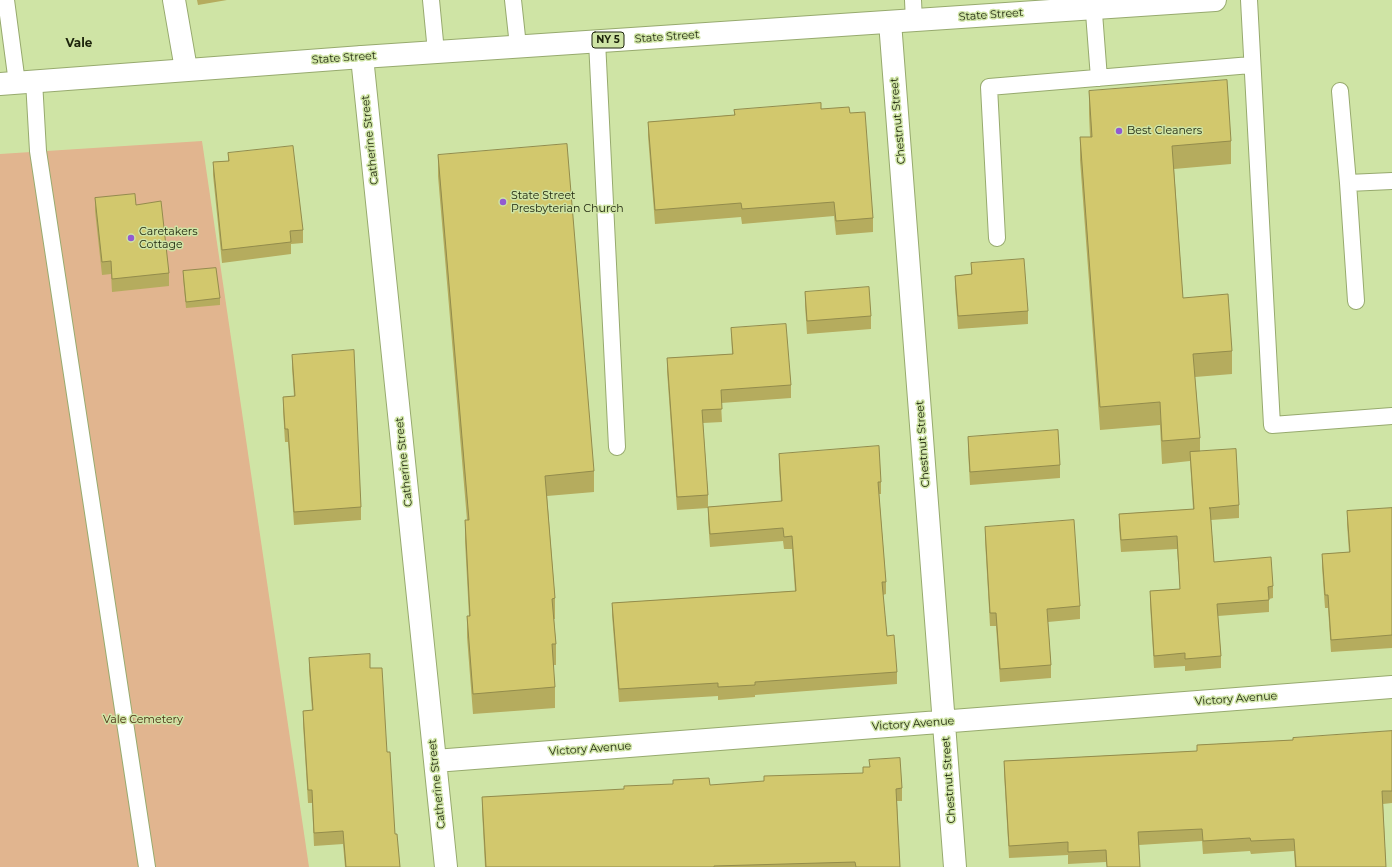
<!DOCTYPE html>
<html>
<head>
<meta charset="utf-8">
<style>
	body { margin:0 }
	canvas { display:block; background:#cfe4a5 }
</style>
</head>
<body>
<canvas width="1392" height="867"></canvas>
<script>
const c = document.querySelector('canvas').getContext('2d');
c.lineJoin = 'round';
function paint(path, color) { c.fillStyle = color; c.fill(path, 'evenodd'); }
function trace(path, color, width, dash) { c.strokeStyle = color; c.lineWidth = width; c.lineCap = dash ? 'butt' : 'round'; c.setLineDash(dash || []); c.stroke(path); }
function write(font, color, halo, rows, align = 'center') {
  c.font = font + ' Montserrat,sans-serif'; c.lineWidth = 3; c.setLineDash([]); c.textBaseline = 'middle'; c.strokeStyle = halo; c.fillStyle = color; for (const [text, x, y, turn = 0] of rows) {
    c.save(); c.translate(x, y); c.rotate((+turn || 0) * Math.PI / 180); c.textAlign = isNaN(turn) ? turn : align; if (halo) c.strokeText(text, 0, 0); c.fillText(text, 0, 0); c.restore();
  }
}
paint(new Path2D(`
	M202,141l107,726h-309v-713z`), '#e1b58f');
const lane = new Path2D(`
	M6,0l11,83
	M431,0l5,52
	M513,0l5,46
	M913,0l1,21
	M1093,0l6,78
	M1249,0l23,425 120,-9
	M597,41l20,406
	M24,84l10,-3 4,70 109,716
	M1340,91l8,92
	M997,238l-8,-151 262,-22
	M1356,301l-8,-118 44,-2`);
const street = new Path2D(`
	M174,0l12,69
	M890,22l65,845
	M362,57l84,810
	M435,761l957,-74`);
const primary = new Path2D(`
	M0,84l362,-27 853,-57`);
trace(lane, '#97aa6e', 18);
trace(street, '#97aa6e', 24);
trace(primary, '#97aa6e', 24);
trace(lane, '#fff', 16);
trace(street, '#fff', 22);
trace(primary, '#fff', 22);
paint(new Path2D(`
	M197,0h30l-29,5z
	M1089,91l142,50v23l-57,5 9,129 49,53v23l-37,3 5,61v13l39,54v13l-28,2 3,42 59,24v12l-4,1v13l-51,4 3,40v12l-36,3v-5l-31,2 -4,-64v-13l30,-2 -3,-40 -56,3 -2,-26v-12l74,-5 -3,-48 -28,3 -2,-39 -60,5 -20,-270v-23h10l-1,-23z
	M821,109l29,4 23,105v14l-37,3 -2,-19 -92,8 -1,-7 -86,7 -7,-88v-14l86,-7v-5z
	M228,153l75,77v13l-12,1v10l-69,9 -9,-88v-13l15,-1z
	M438,155l156,316v21l-47,4 8,102v21h-1l2,25v21h-3l2,22v21l-82,6 -6,-77v-21h2l-4,-75v-21h2l-29,-344z
	M95,198l41,7 33,68v13l-57,6 -1,-18 -9,1 -7,-64z
	M971,263l57,48v13l-70,5 -3,-41v-12l16,-2z
	M183,271l37,27v7l-34,3 -3,-30z
	M805,292l66,24v13l-64,5 -2,-29z
	M731,328l60,57v13l-70,5 1,19 -19,1 5,72v12l73,-6 -2,-35v-12l102,28v12h-2l7,88v12l-3,1 4,41 10,36v12l-142,11v2l-37,3v-4l-99,6 -7,-87v-12l183,-12 -3,-42h-8l-1,-8 -73,6 -2,-27v-12l-31,2 -10,-139v-13l65,-4z
	M292,355l69,152v13l-67,5 -6,-83h-3l-2,-32v-13l11,-1 -2,-28z
	M968,437l92,28v13l-90,7 -2,-35z
	M1392,508v140l-61,4 -3,-44h-3l-3,-41v-13l27,-2 -2,-28v-13z
	M985,527l95,79v13l-32,3 3,43v13l-51,4 -4,-56h-6l-5,-86z
	M309,658l61,10 17,84 8,82 5,33h-55l-2,-23 -29,2 -2,-43h-4l-5,-79v-13l9,-1 -3,-39z
	M1392,731v72l-9,1 3,63h-91l-1,-16 -43,3 -1,-3 -47,3 -1,-13 -63,4 1,22h-33l-1,-5 -38,2v-9l-59,3 -5,-85v-12l193,-10v-6l96,-5z
	M710,785l192,3v13h-5l3,66h-415l-3,-57v-13z`), '#b5ac5e');
const building = new Path2D(`
	M1227,80l4,61 -59,5 11,152 45,-4 4,57 -39,3 7,84 -38,3 -2,-39 -60,5 -20,-270h12l-3,-46z
	M821,103v6l28,-2 1,6 15,-1 8,106 -37,3 -2,-19 -92,7 -1,-6 -86,7 -7,-88 87,-7 -1,-5z
	M567,144l27,327 -49,5 10,122 -3,1 4,45h-4l3,43 -82,7 -6,-78h3l-5,-96h4l-31,-365z
	M293,146l10,84 -13,1 1,11 -69,8 -9,-88 16,-1 -1,-8z
	M135,194l1,11 25,-4 8,72 -57,6 -1,-18 -9,1 -7,-64z
	M1024,259l4,52 -70,5 -3,-40 17,-2 -1,-11z
	M216,268l4,30 -34,4 -3,-31z
	M869,287l2,29 -64,5 -2,-29z
	M786,324l5,61 -70,5 1,19 -20,1 6,85 -31,2 -10,-139 66,-4 -2,-26z
	M354,350l7,157 -67,5 -6,-83h-3l-2,-32 12,-1 -3,-41z
	M1058,430l2,35 -90,7 -2,-35z
	M879,446l2,36h-3l8,100h-4l5,54 7,-1 3,37 -142,10v3l-37,2v-4l-99,6 -7,-86 184,-12 -4,-55 -8,1 -1,-9 -73,6 -2,-27 74,-6 -3,-47z
	M1236,449l3,56 -30,3h1l4,54 57,-5 2,29 -5,1 1,13 -52,4 4,52 -36,3v-6l-31,3 -4,-65 30,-2 -3,-53 -56,4 -2,-26 75,-5 -4,-57z
	M1392,508v127l-61,5 -3,-45h-3l-3,-41 28,-2 -3,-41z
	M1074,520l6,86 -33,3 4,56 -51,4 -4,-56h-6l-5,-86z
	M370,654v14h12l5,84h3l5,82h2l3,33h-54l-3,-36 -29,2 -2,-43h-4l-5,-79 10,-1 -4,-52z
	M1392,731v60h-10l4,76h-90l-2,-28 -43,2 -1,-3 -47,3 -1,-12 -64,3 2,35h-33l-1,-17 -38,2v-10l-59,4 -5,-85 193,-10v-6l96,-5v-2z
	M900,758l2,30 -6,1 4,78h-44l-1,-5 -141,4v1h-228l-4,-70 142,-8v-3l49,-2v-4l36,-2 1,7 54,-4v-5l99,-3v-6h7l-1,-7z`);
paint(building, '#d2c86d');
trace(building, '#938c4c', 1);
for (const [x, y, r, color] of [
	[1119,131,4,"#925ad2"],
	[503,202,4,"#925ad2"],
	[131,238,4,"#925ad2"]
]) { const dot = new Path2D(); dot.arc(x, y, r, 0, 2 * Math.PI); c.fillStyle = color; c.fill(dot); trace(dot, '#cfe4a5', 1.5); }
for (const [x, y, w] of [
	[608,40,32]
]) { const box = new Path2D(); box.roundRect(x - w / 2, y - 8, w, 16, 3); c.fillStyle = '#cfe4a5'; c.fill(box); trace(box, '#1d240c', 1); }
write('bold 10px', '#1d240c', null, [
	["NY 5",608,40]
]);
write('11px', '#1d240c', '#cfe4a5', [
	["State Street",991,15,-4],
	["State Street",667,37,-4],
	["State Street",344,58,-4],
	["Chestnut Street",898,121,-95],
	["Catherine Street",370,140,-96],
	["Chestnut Street",923,444,-94],
	["Catherine Street",404,462,-96],
	["Victory Avenue",1236,699,-4],
	["Victory Avenue",913,724,-4],
	["Victory Avenue",590,749,-4],
	["Chestnut Street",949,780,-94],
	["Catherine Street",437,784,-96]
]);
write('11px', '#1d240c', '#cfe4a5', [
	["Best Cleaners",1127,131],
	["State Street",511,196],
	["Presbyterian Church",511,209],
	["Caretakers",139,232],
	["Cottage",139,245]
], 'left');
write('11px', '#482d11', '#cfe4a5', [
	["Vale Cemetery",143,720]
]);
write('bold 12px', '#1d240c', '#cfe4a5', [
	["Vale",79,43]
]);
</script>
</body>
</html>
